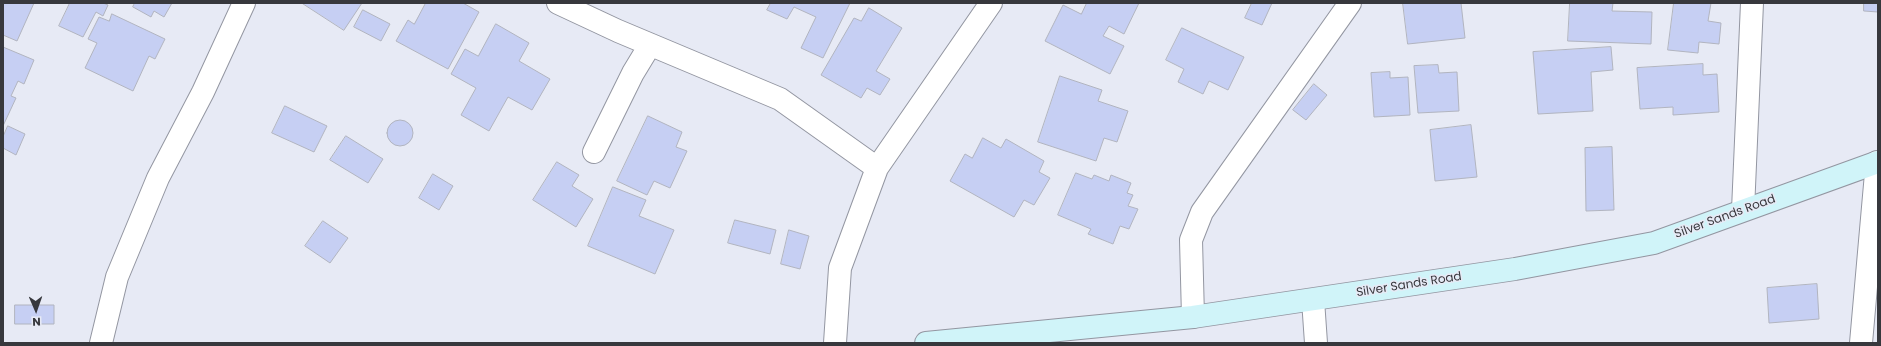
<!DOCTYPE html>
<html>
<head>
<meta charset="utf-8">
<style>
	body { margin:0 }
	#map { position:relative; width:1881px; height:346px; overflow:hidden; background:#e7eaf5; font-family:Poppins,sans-serif }
	canvas { display:block }
	.frame { position:absolute; inset:0; border:4px solid #37383d; pointer-events:none }
	.north { position:absolute; left:16px; top:290px; width:40px; height:40px; -webkit-text-stroke:3px #e7eaf5; paint-order:stroke; rotate:178deg; font-size:11px; font-weight:700; line-height:16px; text-align:center; color:#37383d }
	.north::after { content:''; display:block; margin:auto; width:14px; height:18px; background:#37383d; clip-path:polygon(50% 0,100% 100%,50% 72%,0 100%) }
</style>
</head>
<body>
<div id="map">
<canvas width="1881" height="346"></canvas>
<div class="frame"></div>
<div class="north">N</div>
</div>
<script>
const c = document.querySelector('canvas').getContext('2d');
c.lineJoin = 'round';
function paint(path, color) { c.fillStyle = color; c.fill(path, 'evenodd'); }
function trace(path, color, width, dash) { c.strokeStyle = color; c.lineWidth = width; c.lineCap = dash ? 'butt' : 'round'; c.setLineDash(dash || []); c.stroke(path); }
function write(font, color, halo, rows, align = 'center') {
  c.font = font + ' Poppins,sans-serif'; c.lineWidth = 3; c.setLineDash([]); c.textBaseline = 'middle'; c.strokeStyle = halo; c.fillStyle = color; for (const [text, x, y, turn = 0] of rows) {
    c.save(); c.translate(x, y); c.rotate((+turn || 0) * Math.PI / 180); c.textAlign = isNaN(turn) ? turn : align; if (halo) c.strokeText(text, 0, 0); c.fillText(text, 0, 0); c.restore();
  }
}
const building = new Path2D(`
	M3,3h31l-17,38 -14,-6z
	M70,3h33l5,2 -5,11 -7,-4 -13,25 -24,-11z
	M135,3h37l-8,14 -10,-6 -3,6 -18,-10z
	M302,3h60l-18,27z
	M426,3h37l16,9 -31,57 -52,-28 12,-21 6,4z
	M771,3h79l-27,55 -22,-10 15,-31 -22,-10 -7,12 -20,-9z
	M1087,3h52l-15,31 -15,-8 -6,10 21,10 -14,28 -65,-33 18,-36 18,9z
	M1252,3h20l-10,22 -17,-7z
	M1403,3h58l4,35 -57,6z
	M1570,3h43l-1,8 40,1 -1,32 -83,-3z
	M1674,3h37l-3,18 13,2 -2,21 -20,-2 -1,11 -30,-3z
	M1864,3h14v9l-14,-1z
	M869,8l33,20 -26,43 14,8 -10,16 -13,-7 -6,10 -40,-23 33,-57 7,3z
	M363,10l27,14 -9,17 -27,-14z
	M112,14l53,25 -10,20 -6,-3 -16,35 -48,-23 12,-25 -9,-4 11,-22 10,4z
	M496,24l33,19 -10,18 31,18 -18,31 -24,-13 -19,34 -28,-16 15,-27 -25,-14 14,-25 13,7z
	M1182,28l62,29 -16,33 -19,-9 -6,13 -25,-12 6,-13 -18,-9z
	M3,47l31,13 -10,24 -6,-3 -7,15 5,2 -13,28z
	M1611,47l2,23 -22,2 2,39 -55,3 -5,-62z
	M1703,64v11l14,-1 2,38 -46,3v-8l-33,2 -3,-41z
	M1438,65l1,8 18,-1 2,39 -41,2 -4,-47z
	M1390,72v6l18,-1 2,38 -36,2 -3,-44z
	M1060,76l42,14 -4,11 30,10 -11,31 -13,-4 -8,23 -58,-19z
	M1314,84l13,11 -21,25 -13,-10z
	M285,106l42,20 -13,26 -42,-19z
	M648,116l34,16 -6,15 11,4 -17,37 -16,-7 -7,14 -30,-14z
	M387 133a13 13 0 1 1 26 0a13 13 0 1 1-26 0Z
	M1471,125l6,52 -42,4 -5,-51z
	M8,126l17,8 -9,21 -13,-7v-11z
	M346,136l37,23 -15,24 -38,-23z
	M983,138l18,10 5,-9 38,22 -5,11 11,6 -16,27 -10,-5 -10,17 -64,-36 15,-27 7,4z
	M1612,147l2,63 -28,1 -1,-63z
	M557,162l22,13 -7,11 21,13 -17,28 -43,-27z
	M1076,173l16,6 2,-4 15,6 2,-6 20,8 -4,10 6,2 -5,11 10,3 -9,20 -9,-3 -7,18 -25,-10 3,-5 -33,-14z
	M433,174l20,12 -14,24 -20,-12z
	M613,187l33,13 -7,16 35,14 -19,44 -67,-28z
	M735,220l41,10 -6,24 -42,-11z
	M323,221l25,17 -18,25 -25,-17z
	M789,230l20,6 -9,33 -19,-5z
	M1817,284l2,35 -50,4 -2,-35z
	M15,305h39v19h-39z`);
paint(building, '#c6cff3');
trace(building, '#b1b4bf', 1);
const street = new Path2D(`
	M558,3l60,28 162,68 97,69
	M594,152l39,-79 17,-28
	M1743,210l9,-207
	M1313,300l3,43
	M1193,317l-2,-77 11,-28 148,-209
	M101,343l16,-66 41,-99 45,-86 41,-89
	M835,343l5,-75 37,-100 114,-165
	M1861,343l16,-181`);
const secondary = new Path2D(`
	M926,343l267,-26 322,-48 139,-26 224,-81`);
trace(street, '#9396a1', 24);
trace(secondary, '#9396a1', 24);
trace(street, '#fff', 22);
trace(secondary, '#d0f4f9', 22);
write('12px', '#37383d', '#e7eaf5', [
	["Silver Sands Road",1725,217,-20],
	["Silver Sands Road",1409,285,-9]
]);
</script>
</body>
</html>
